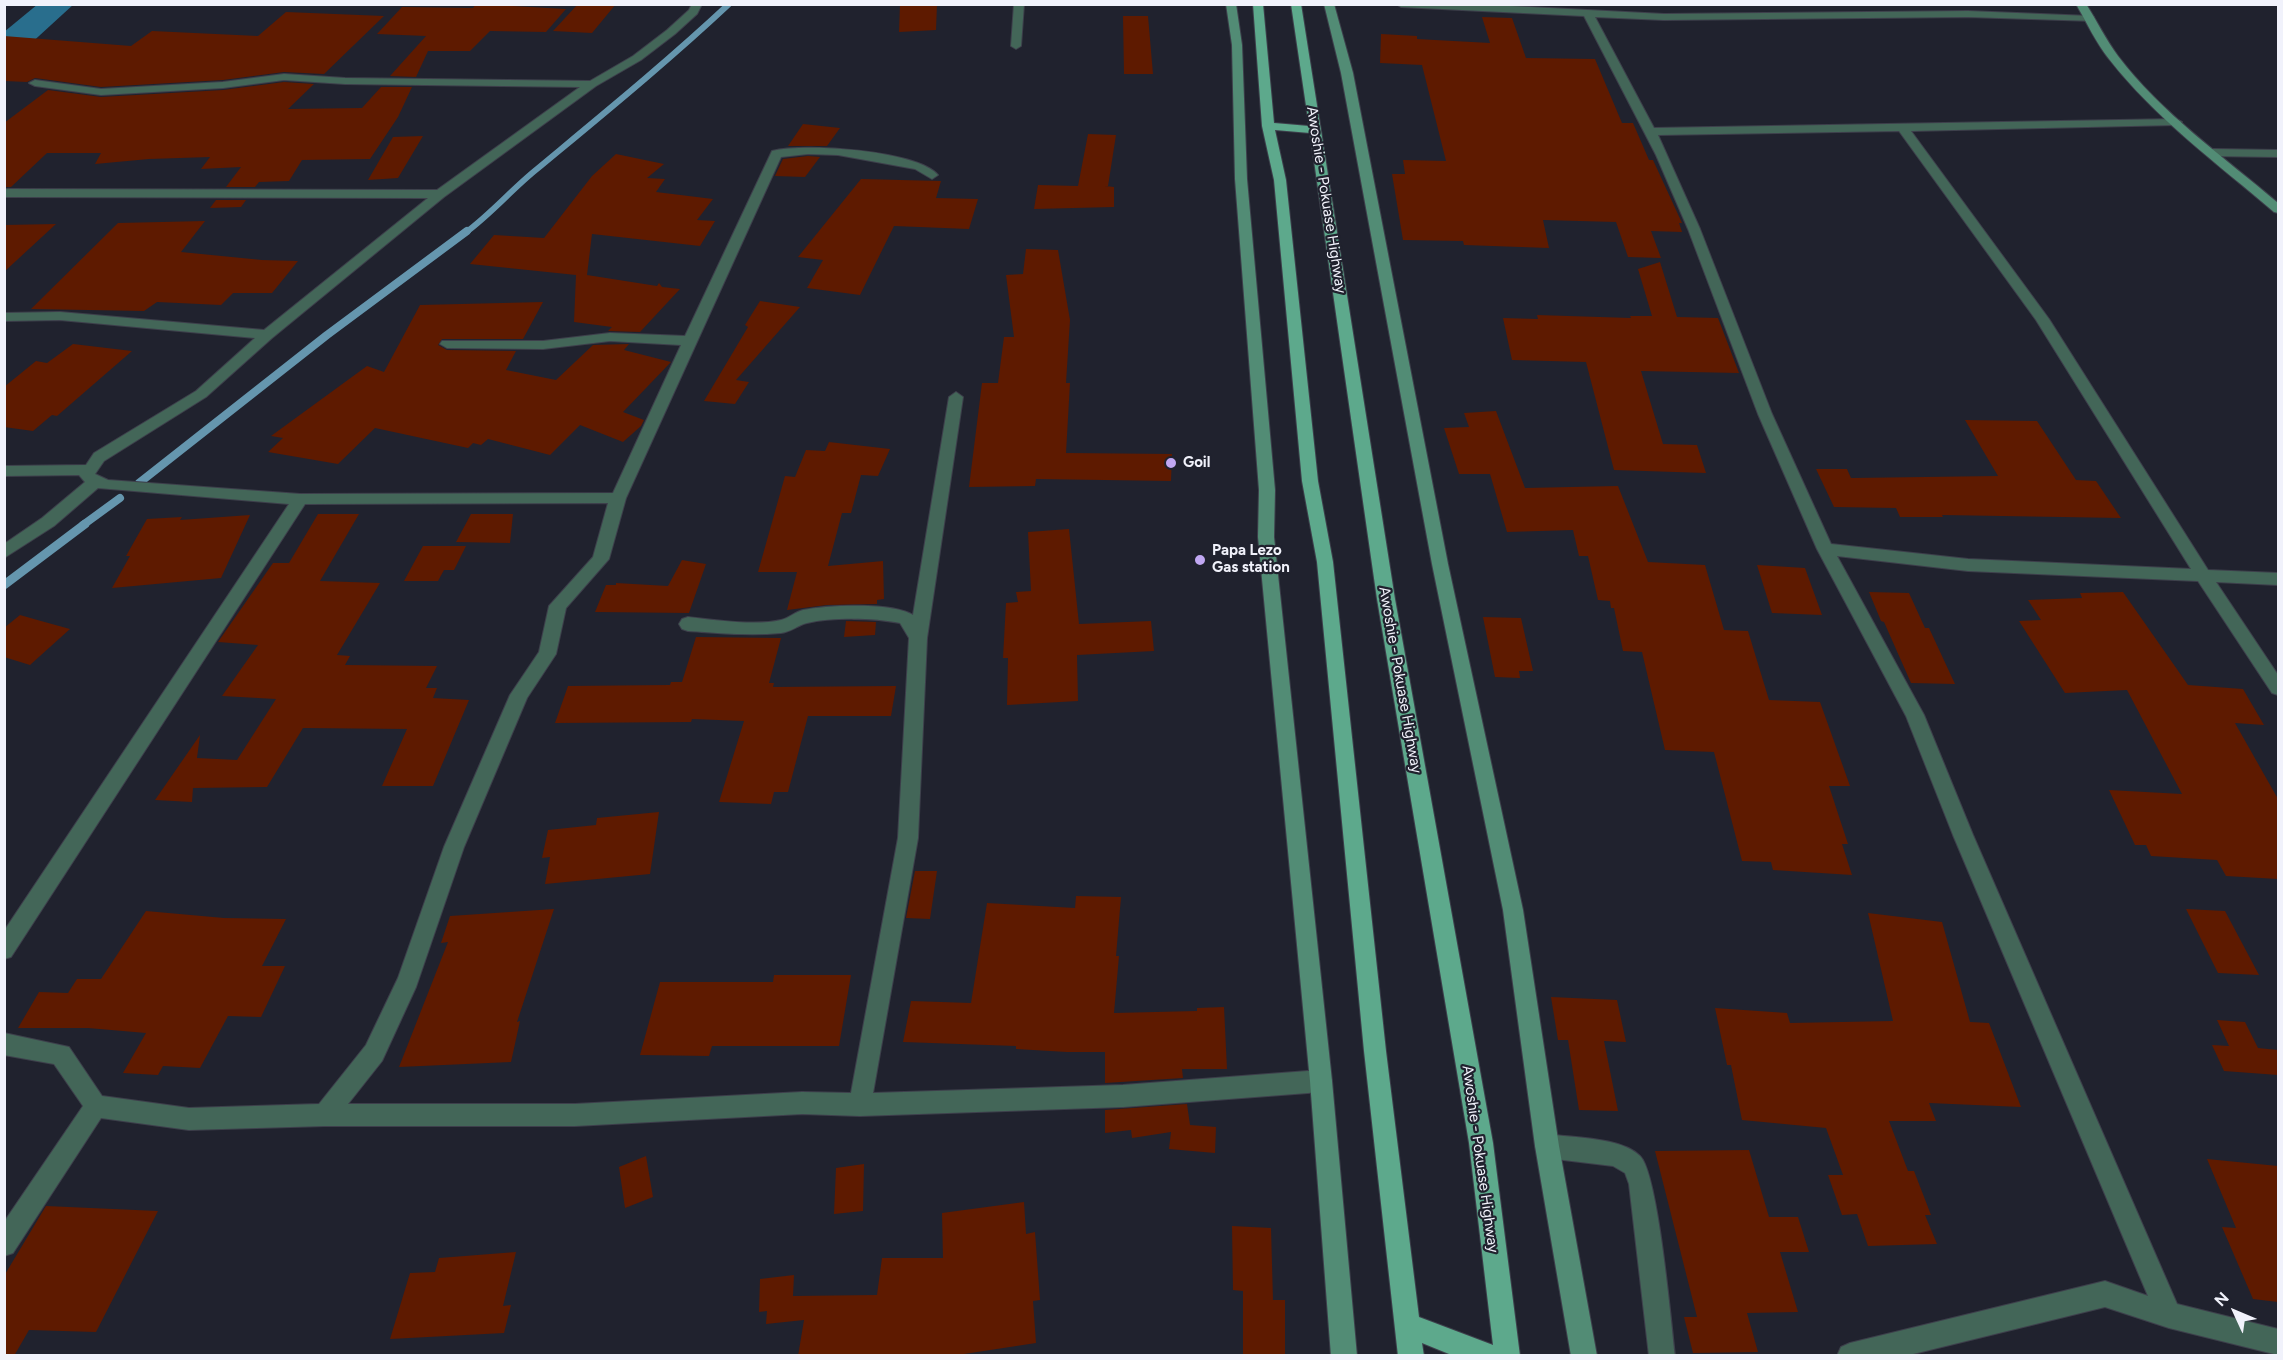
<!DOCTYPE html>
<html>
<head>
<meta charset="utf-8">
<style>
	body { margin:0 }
	#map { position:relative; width:2283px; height:1360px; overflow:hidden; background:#20222e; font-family:Figtree,sans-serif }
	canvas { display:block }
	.frame { position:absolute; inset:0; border:6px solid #f1f2fb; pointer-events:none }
	.north { position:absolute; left:2205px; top:1282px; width:60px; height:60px; -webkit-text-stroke:4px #20222e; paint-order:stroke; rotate:314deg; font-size:16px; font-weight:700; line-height:24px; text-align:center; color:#f1f2fb }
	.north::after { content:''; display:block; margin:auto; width:21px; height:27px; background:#f1f2fb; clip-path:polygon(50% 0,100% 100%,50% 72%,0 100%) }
</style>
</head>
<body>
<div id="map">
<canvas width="2283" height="1360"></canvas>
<div class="frame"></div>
<div class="north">N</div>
</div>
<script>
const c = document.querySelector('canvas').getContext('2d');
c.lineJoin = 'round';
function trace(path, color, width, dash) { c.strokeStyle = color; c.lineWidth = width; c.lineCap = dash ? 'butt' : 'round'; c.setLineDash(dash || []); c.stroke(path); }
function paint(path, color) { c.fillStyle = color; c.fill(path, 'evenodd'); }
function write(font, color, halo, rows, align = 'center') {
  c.font = font + ' Figtree,sans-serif'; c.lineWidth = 4.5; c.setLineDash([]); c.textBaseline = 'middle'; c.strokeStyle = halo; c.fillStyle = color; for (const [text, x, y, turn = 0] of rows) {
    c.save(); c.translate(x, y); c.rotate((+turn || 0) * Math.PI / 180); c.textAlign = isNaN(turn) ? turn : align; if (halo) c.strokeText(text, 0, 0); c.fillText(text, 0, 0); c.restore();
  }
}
trace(new Path2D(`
	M465,233c26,-19 47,-44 72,-64 65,-54 130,-107 192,-165`), '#6596ae', 6);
trace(new Path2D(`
	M139,483l188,-148 140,-104
	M83,525l37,-27`), '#6596ae', 8);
trace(new Path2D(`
	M4,585l81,-61`), '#6596ae', 9);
paint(new Path2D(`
	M38,4h36l-58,53 -12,3v-28z`), '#296e8d');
paint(new Path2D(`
	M476,4l90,5 -20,23 -56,-1 -20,20h-42l-12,26 -26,-1 36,-40 -49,-2 25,-27 71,1z
	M578,4h38l-24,29 -39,-2z
	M900,4h37l-1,26 -37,2z
	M286,12l98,4 -60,58 -40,-2 -61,8 -122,7 -66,-9 -8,4 -23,-1v-45l127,10 21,-15 106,5z
	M1123,16h25l5,58h-29z
	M1482,17l30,1 14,40 69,1 27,64h11l16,37h4l29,63h-3l3,9 -31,-1 10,27 -33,-1 -12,-35 -73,-2 6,28 -85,-3 -1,-4 -60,-1 -11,-66h13l-2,-14 43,1 -24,-96 -42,-2 1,-29 36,2v3l73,4z
	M284,82l30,2 -26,25 74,-1 19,-21h31l-14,30 -28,42 -68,1 -13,21 -30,1 -4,5h-29l15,-20 -40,2 9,-12 -61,2 -54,5 6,-11h-54l-36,34h-7v-64l44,-33 53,7 122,-7z
	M803,124l37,4 -13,18h-39z
	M1088,134l28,1 -8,51h-3l9,1v20l-80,2 4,-24 40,1z
	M423,136l-25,42 -30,2 25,-43z
	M616,154l48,10 -17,14 18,1 -9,13 57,7 -16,21 18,1 -15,25 -108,-12 -5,41 70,11 2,-3 3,4 18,2 -40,43 -32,-1 4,-4 -38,-5 2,-47 -106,-11 24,-29 50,3 48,-62z
	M808,156l12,1 -15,20 -30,-1 8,-17z
	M861,179l80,2 -5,17 42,1 -9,30 -75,-3 -34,69 -53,-7 16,-28 -25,-3z
	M216,200h30l-5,7 -31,1z
	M205,221l-24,31 81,8 36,1 -26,32h-39l-12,12 -64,-3 -13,9 -113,-2 87,-86z
	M56,224l-52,48v-47z
	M1026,249l32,1 12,70 -4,63h4l-4,70 106,1 -1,27 -135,-2 -1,7 -66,1 13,-104h16l6,-46h10l-8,-62 17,-1z
	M1660,262l17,55 41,1 21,55 -98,-2 22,73 34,1 9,28 -92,-3 -28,-108 -74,-2 -9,-42 35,1 -1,-4 94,3 -1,-2h22l-14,-47z
	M760,301l40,6 -64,73 13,2 -14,22 -31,-3 44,-74 -3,-2z
	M543,302l-20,37h-81l-4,6 9,5 69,1 -10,19 50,10 37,-35 36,-1 -5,6 47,12 -48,50 21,8 -3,6 -18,16 -43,-17 -30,30 -62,-16 -7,6 -8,-2 -5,5 -93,-20 -37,36 -70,-12 15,-14 -12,-2 96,-70 17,6 36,-67z
	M73,344l59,7 -75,65 -5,-1 -19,16 -29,-4v-40l32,-26 11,2z
	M1496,411l29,77 93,-2 30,76 57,3 19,65 24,1 21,69 51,2 30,84h-21l19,58h-6l10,31 -79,-5 -2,-8 -29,-1 -28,-109 -49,-2 -23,-98 -19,-1 -9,-43h-3l-1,-7 -12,-1 -10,-44h-9l-6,-26 -66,2 -17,-58h-31l-15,-46 25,-1 -5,-14z
	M1965,420l72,1 39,59 20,1 25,37 -179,-3 1,2h-43l-4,-9 -62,-1 -18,-38h31l4,9 147,-2z
	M829,442l61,7 -12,27 -17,-1 -10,38h-9l-14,53 55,-5 1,38 -7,1v4l-50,1 -40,5 10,-38h-39l27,-96 10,1 11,-27 19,1z
	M318,514h41l-39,67 60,2 -43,72 13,1 -5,9 92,1 -11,22h11l-4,10 36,2 -36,86h-51l25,-57 -104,-1 -36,59 -74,1 -1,14 -37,-2 45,-65 -3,23 40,2 39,-61 -54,-3 36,-51 -40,-3 55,-79h16z
	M471,514h42l-3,29 -54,-1z
	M250,515l-29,63 -109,10 18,-32h-4l21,-37 35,-2 -2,3z
	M1069,529l10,95 72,-3 3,30 -77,4 1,46 -71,4 1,-47h-5l3,-55 12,-1 -2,-10 15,-1 -3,-59z
	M423,546h43l-12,24h-10l-6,11h-34z
	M682,560l24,4 -17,49 -94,-1 11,-27h10v-2l52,3z
	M1757,565l48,3 17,47 -50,-2z
	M1869,592l40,1 16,35h4l26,56 -44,-1 -27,-61 -3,-1z
	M2123,592l65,93 55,4 21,36 -29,-2 43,76v80l-52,-3 -9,-16 -66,-4 -5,-11h-11l-26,-55 73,4 -55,-104 -62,3 -46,-72 22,-1 -13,-20 54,-2 -2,-5z
	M20,615l21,6 29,8 -40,36 -26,-8v-29z
	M1483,617l38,1 12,53h-14l1,7 -25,-1z
	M846,621l30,1 -1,13 -31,2z
	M696,637l85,1 -12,45h5l-1,4 123,-1 -5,30h-83l-20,76h-14l-3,12 -52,-2 25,-81 -52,-2 -1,3 -136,1 13,-37 102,-1 1,-3h11z
	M659,812l-9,62 -105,10 5,-27 -8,1 6,-28 48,-5 1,-7z
	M915,871h22l-7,48 -24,-1z
	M1076,896l45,1 -5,59h3l-5,57 83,-2v-3l27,-1 3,62h-45l1,9 -78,5v-31h-38l-51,-3v-3l-113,-4 8,-41 60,2 16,-100 88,5z
	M554,909l-37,113 3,-1 -9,41 -112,5 49,-125 -7,1 9,-27z
	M2186,909l39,2 34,64 -41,-2z
	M146,911l78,7 62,1 -24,47h23l-24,51 -33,-1 -28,52 -37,-2 -5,9 -35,-2 23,-40 -58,-5h-70l21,-36 29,1 9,-14h24z
	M1868,913l74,9 28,100 19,1 32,84 -92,-4 7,18h-47l19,50h6l17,44h-6l12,29 -69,2 -11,-32 -15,1 -14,-40h15l-17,-47 -84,-8 -11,-55h-4l-12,-57 72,5 3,10 103,-2z
	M774,975h77l-12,71h-127l-3,10 -69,-1 20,-73h113z
	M1551,997l66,3 9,42 -22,-1 14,70 -39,-1 -11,-70h-10z
	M2217,1020l28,2 13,26 20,2v25l-54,-4 -12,-26 17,1z
	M1187,1104l3,21 26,2 -1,26 -46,-4 2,-17 -39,6 -1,-8 -26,3v-23z
	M1749,1150l20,67h29l11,35h-29l18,60 -51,1 11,39 -65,1 -9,-36h13l-42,-166z
	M646,1156l7,41 -28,11 -6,-41z
	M2207,1159l71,7v136l-25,-3 -31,-72 14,1z
	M864,1164l-1,47 -29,3 2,-46z
	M1024,1202l2,32 9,-2 5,68 -7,1 3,42 -85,13h-153l6,-36 -38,4 1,-13 -8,1 1,-33 34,-4 -1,21 84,-1 5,-37h61l-1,-45z
	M46,1206l112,5 -62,121 -67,-2 -15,26h-10v-80z
	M1232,1226l39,2 2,72h12v56h-42v-65l-10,-1z
	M516,1252l-13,54 8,-1 -7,28 -114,6 20,-66 25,-1 4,-14z`), '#5e1a00');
const street = new Path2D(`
	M692,4h10l-5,10 -22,20 -34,26 -45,26 -152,111 -172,141 -66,59 -102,64 -9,13 13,6 192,14 313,-1 68,-148 -71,-4 -67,8 -96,-1 -7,-4 2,-3h101l67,-8 75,3 87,-185c33,-8 144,-1 166,24l-6,4 -17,-10 -77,-14 -30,-1 -27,3 -155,341 -17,61 -43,49 -10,46 -29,44 -63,149 -48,140 -34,74 -34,43h227l227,-12 49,1 47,-255 11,-200 -9,-15c-25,-5 -67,-6 -93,0 -9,2 -16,9 -26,10 -31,3 -62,0 -93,-2l-6,-2 -3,-5 3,-5 6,-2c26,3 68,9 93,3 8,-2 14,-8 22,-10 24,-5 89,-8 110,5l36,-218 7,-5 7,5 -36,241 -9,200 -45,255 250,-8 198,-15 8,3 3,8 -3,8 -8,3 -198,15 -263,9 -58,-2 -227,12h-250l-136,4 -88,-12 -88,135 -9,3v-34l79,-116 -29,-42 -50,-9v-22l65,14 33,49 87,12 130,-4 47,-59 32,-67 46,-131 66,-152 29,-43 10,-46 44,-49 15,-54 -303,1 -294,453 -7,2v-28l285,-427 -191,-16 -44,38 -50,32v-14l38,-26 43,-36 -6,-7 -75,1v-10l82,-1 8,-12 102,-62 59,-53 -195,-18 -56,1v-8l56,-1 204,18 164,-132 -424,-1v-8l433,1 143,-103 -235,-3 -61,-4 -61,8 -122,7 -66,-9 -6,-3 6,-3 66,9 122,-7 61,-8 61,4 245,3 43,-25 34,-26 22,-20z
	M1014,4h10l-3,42 -5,3 -5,-3z
	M1396,4h77l191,10 304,-3 122,5 4,1v4l-126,-4 -304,3 -69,-3 59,111 522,-9 6,3 -6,3 -265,6 138,188 159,251 70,3v12l-62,-3 62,93v20l-6,-2 -74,-112 -230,-10 -131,-15 87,159 49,120 204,469 101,25v26l-109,-27 -64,-21 -200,49h-68l4,-9 9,-4 255,-62 43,15 -195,-461 -47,-119 -89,-167 -59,-135 -70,-185 -32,-74 -72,-139 -183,-9zM1899,131l137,189 155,249 -223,-10 -137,-15 -59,-130 -72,-185 -42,-94z
	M2213,149l65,1v7l-69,-1 -2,-3z
	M1547,1134c26,4 74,3 93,22 18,17 31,166 35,200h-26l-20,-172 -4,-11 -12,-7 -66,-8 -8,-4 -4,-8 4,-8z`);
const secondary = new Path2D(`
	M1226,4h10l6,41 5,134 28,311 -1,47 58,544 25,275h-26l-21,-275 -52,-544 1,-47 -24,-311 -3,-134z
	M1324,4h10l19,69 95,491 75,346 36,236 38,210h-26l-36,-210 -32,-236 -71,-346 -91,-491z
	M2076,4h10c11,17 20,36 32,52 43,57 106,101 160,147v10l-4,-1c-56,-48 -119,-94 -165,-153 -13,-16 -22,-36 -33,-55z`);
const primary = new Path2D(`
	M1253,4h10l11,119 35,3 -18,-122h10l94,595 98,544 27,213h-66l-32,-13 2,13h-26l-34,-305 -47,-489 -15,-81 -28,-301 -12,-54zM1275,130l35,3 67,466 92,544 24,202 -74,-28 -33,-266 -53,-489 -15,-81 -32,-301z`);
trace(street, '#3d3f4b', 2);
trace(secondary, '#3d3f4b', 2);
trace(primary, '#3d3f4b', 2);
paint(street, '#436658');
paint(secondary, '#528c75');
paint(primary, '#5da98c');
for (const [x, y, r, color] of [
	[1171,463,6,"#c1a8f3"],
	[1200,560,6,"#c1a8f3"]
]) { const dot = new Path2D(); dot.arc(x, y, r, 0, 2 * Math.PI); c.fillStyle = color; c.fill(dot); trace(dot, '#20222e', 2); }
write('15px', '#f1f2fb', '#20222e', [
	["Awoshie - Pokuase Highway",1326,200,81],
	["Awoshie - Pokuase Highway",1400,680,80],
	["Awoshie - Pokuase Highway",1480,1159,82]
]);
write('bold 15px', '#f1f2fb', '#20222e', [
	["Goil",1183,463],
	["Papa Lezo",1212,551],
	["Gas station",1212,568]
], 'left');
</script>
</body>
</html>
